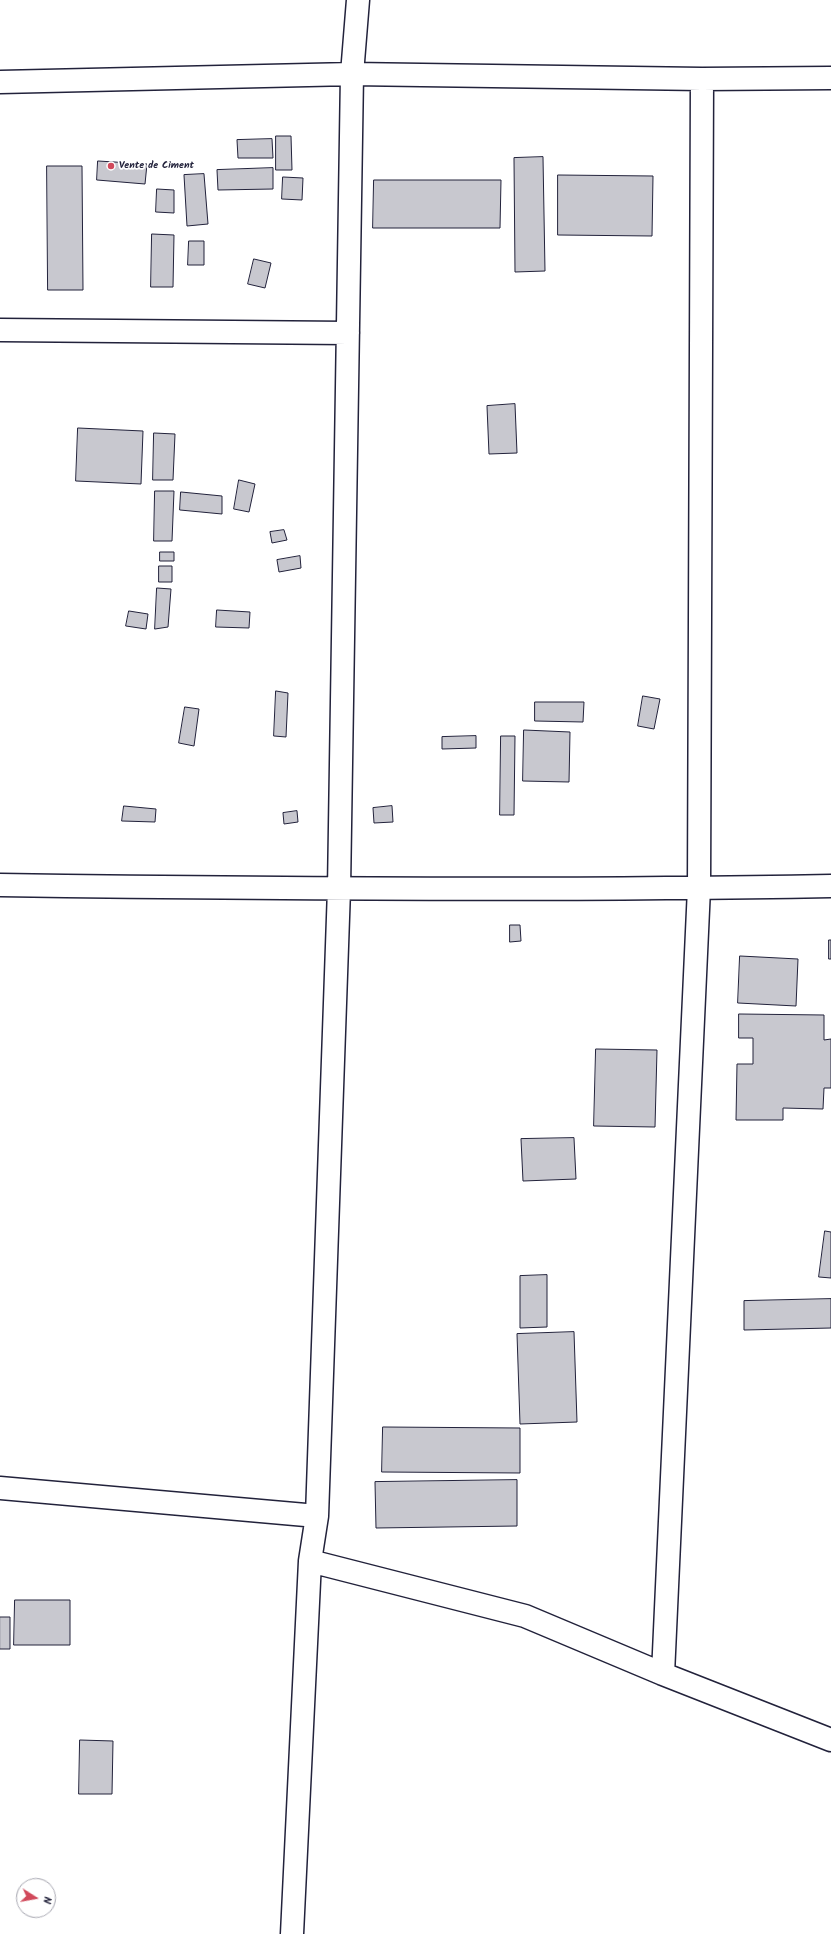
<!DOCTYPE html>
<html>
<head>
<meta charset="utf-8">
<style>
	body { margin:0 }
	#map { position:relative; width:831px; height:1934px; overflow:hidden; background:#fff; font-family:Kalam,sans-serif }
	canvas { display:block }
	.north { position:absolute; left:16px; top:1878px; width:40px; height:40px; box-sizing:border-box; background:#fff; border:1px solid #a7a7b1; border-radius:50%; rotate:101deg; font-size:11px; font-weight:700; line-height:16px; text-align:center; color:#22223b }
	.north::after { content:''; display:block; margin:auto; width:14px; height:18px; background:#d1495b; clip-path:polygon(50% 0,100% 100%,50% 72%,0 100%) }
</style>
</head>
<body>
<div id="map">
<canvas width="831" height="1934"></canvas>
<div class="north">N</div>
</div>
<script>
const c = document.querySelector('canvas').getContext('2d');
c.lineJoin = 'round';
function paint(path, color) { c.fillStyle = color; c.fill(path, 'evenodd'); }
function trace(path, color, width, dash) { c.strokeStyle = color; c.lineWidth = width; c.lineCap = dash ? 'butt' : 'round'; c.setLineDash(dash || []); c.stroke(path); }
function write(font, color, halo, rows, align = 'center') {
  c.font = font + ' Kalam,sans-serif'; c.lineWidth = 3.5; c.setLineDash([]); c.textBaseline = 'middle'; c.strokeStyle = halo; c.fillStyle = color; for (const [text, x, y, turn = 0] of rows) {
    c.save(); c.translate(x, y); c.rotate((+turn || 0) * Math.PI / 180); c.textAlign = isNaN(turn) ? turn : align; if (halo) c.strokeText(text, 0, 0); c.fillText(text, 0, 0); c.restore();
  }
}
const building = new Path2D(`
	M276,136h15l1,34h-16z
	M272,139l1,19h-35l-1,-18z
	M543,157l2,114 -30,1 -1,-114z
	M98,161l49,3 -2,20 -48,-4z
	M47,166h35l1,124h-35z
	M273,168v21l-55,1 -1,-20z
	M204,174l4,50 -21,2 -3,-51z
	M558,175l95,1 -1,60 -94,-1z
	M283,177l20,1 -1,22 -20,-1z
	M374,180h127l-1,48h-127z
	M157,189l17,1v23l-18,-1z
	M152,234l22,1 -1,52h-22z
	M189,241h15v24h-16z
	M254,259l17,4 -6,25 -17,-4z
	M515,404l2,49 -28,1 -2,-48z
	M78,428l65,3 -2,53 -65,-3z
	M154,433l21,1 -2,46h-20z
	M239,480l16,4 -6,28 -15,-3z
	M155,491h19l-2,50h-18z
	M181,492l41,4v18l-42,-4z
	M284,530l3,10 -15,3 -2,-11z
	M160,552h14v9h-14z
	M300,556l1,12 -22,4 -2,-12z
	M159,566h13v16h-13z
	M157,588l14,1 -3,38 -13,2z
	M217,610l33,2 -1,16 -33,-1z
	M129,611l19,3 -2,15 -20,-3z
	M276,691l12,2 -2,44 -12,-1z
	M643,696l17,3 -6,30 -16,-3z
	M535,702h49l-1,20 -48,-1z
	M185,707l14,2 -5,37 -15,-3z
	M524,730l46,2 -1,50 -46,-1z
	M476,736v12l-34,1v-12z
	M501,736h14l-1,79h-14z
	M124,806l32,3 -1,13 -33,-1z
	M392,806l1,16 -19,1 -1,-15z
	M297,811l1,11 -14,2 -1,-11z
	M510,925h10l1,16 -11,1z
	M829,940h2v19h-2z
	M740,956l58,3 -2,47 -58,-3z
	M739,1014l85,1v25l7,-1v49h-7l-1,21 -40,-1v12h-47l1,-56h16v-26h-14z
	M596,1049l61,1 -2,77 -61,-1z
	M574,1138l2,41 -53,2 -2,-42z
	M825,1231l6,1v46l-12,-1z
	M547,1275v52l-27,1v-52z
	M831,1299v29l-87,2v-29z
	M574,1332l3,90 -57,2 -3,-90z
	M383,1427l137,1v45l-138,-1z
	M517,1480v46l-141,2 -1,-46z
	M15,1600h55v45h-56z
	M0,1617h10v32h-10z
	M80,1740l33,1 -1,53h-33z`);
paint(building, '#c8c8cf');
trace(building, '#22223b', 1);
const street = new Path2D(`
	M0,82l352,-8 350,5 129,-1
	M0,330l348,3
	M0,885c277,4 554,6 831,1
	M0,1488l317,28
	M310,1561l215,55 138,58 168,66
	M663,1674l36,-786 3,-809
	M292,1934l18,-373 7,-45 22,-627 13,-815 6,-74`);
trace(street, '#22223b', 25);
trace(street, '#fff', 22);
for (const [x, y, r, color] of [
	[111,166,4,"#d1495b"]
]) { const dot = new Path2D(); dot.arc(x, y, r, 0, 2 * Math.PI); c.fillStyle = color; c.fill(dot); trace(dot, '#fff', 1.5); }
write('bold 10px', '#22223b', '#fff', [
	["Vente de Ciment",119,166]
], 'left');
</script>
</body>
</html>
